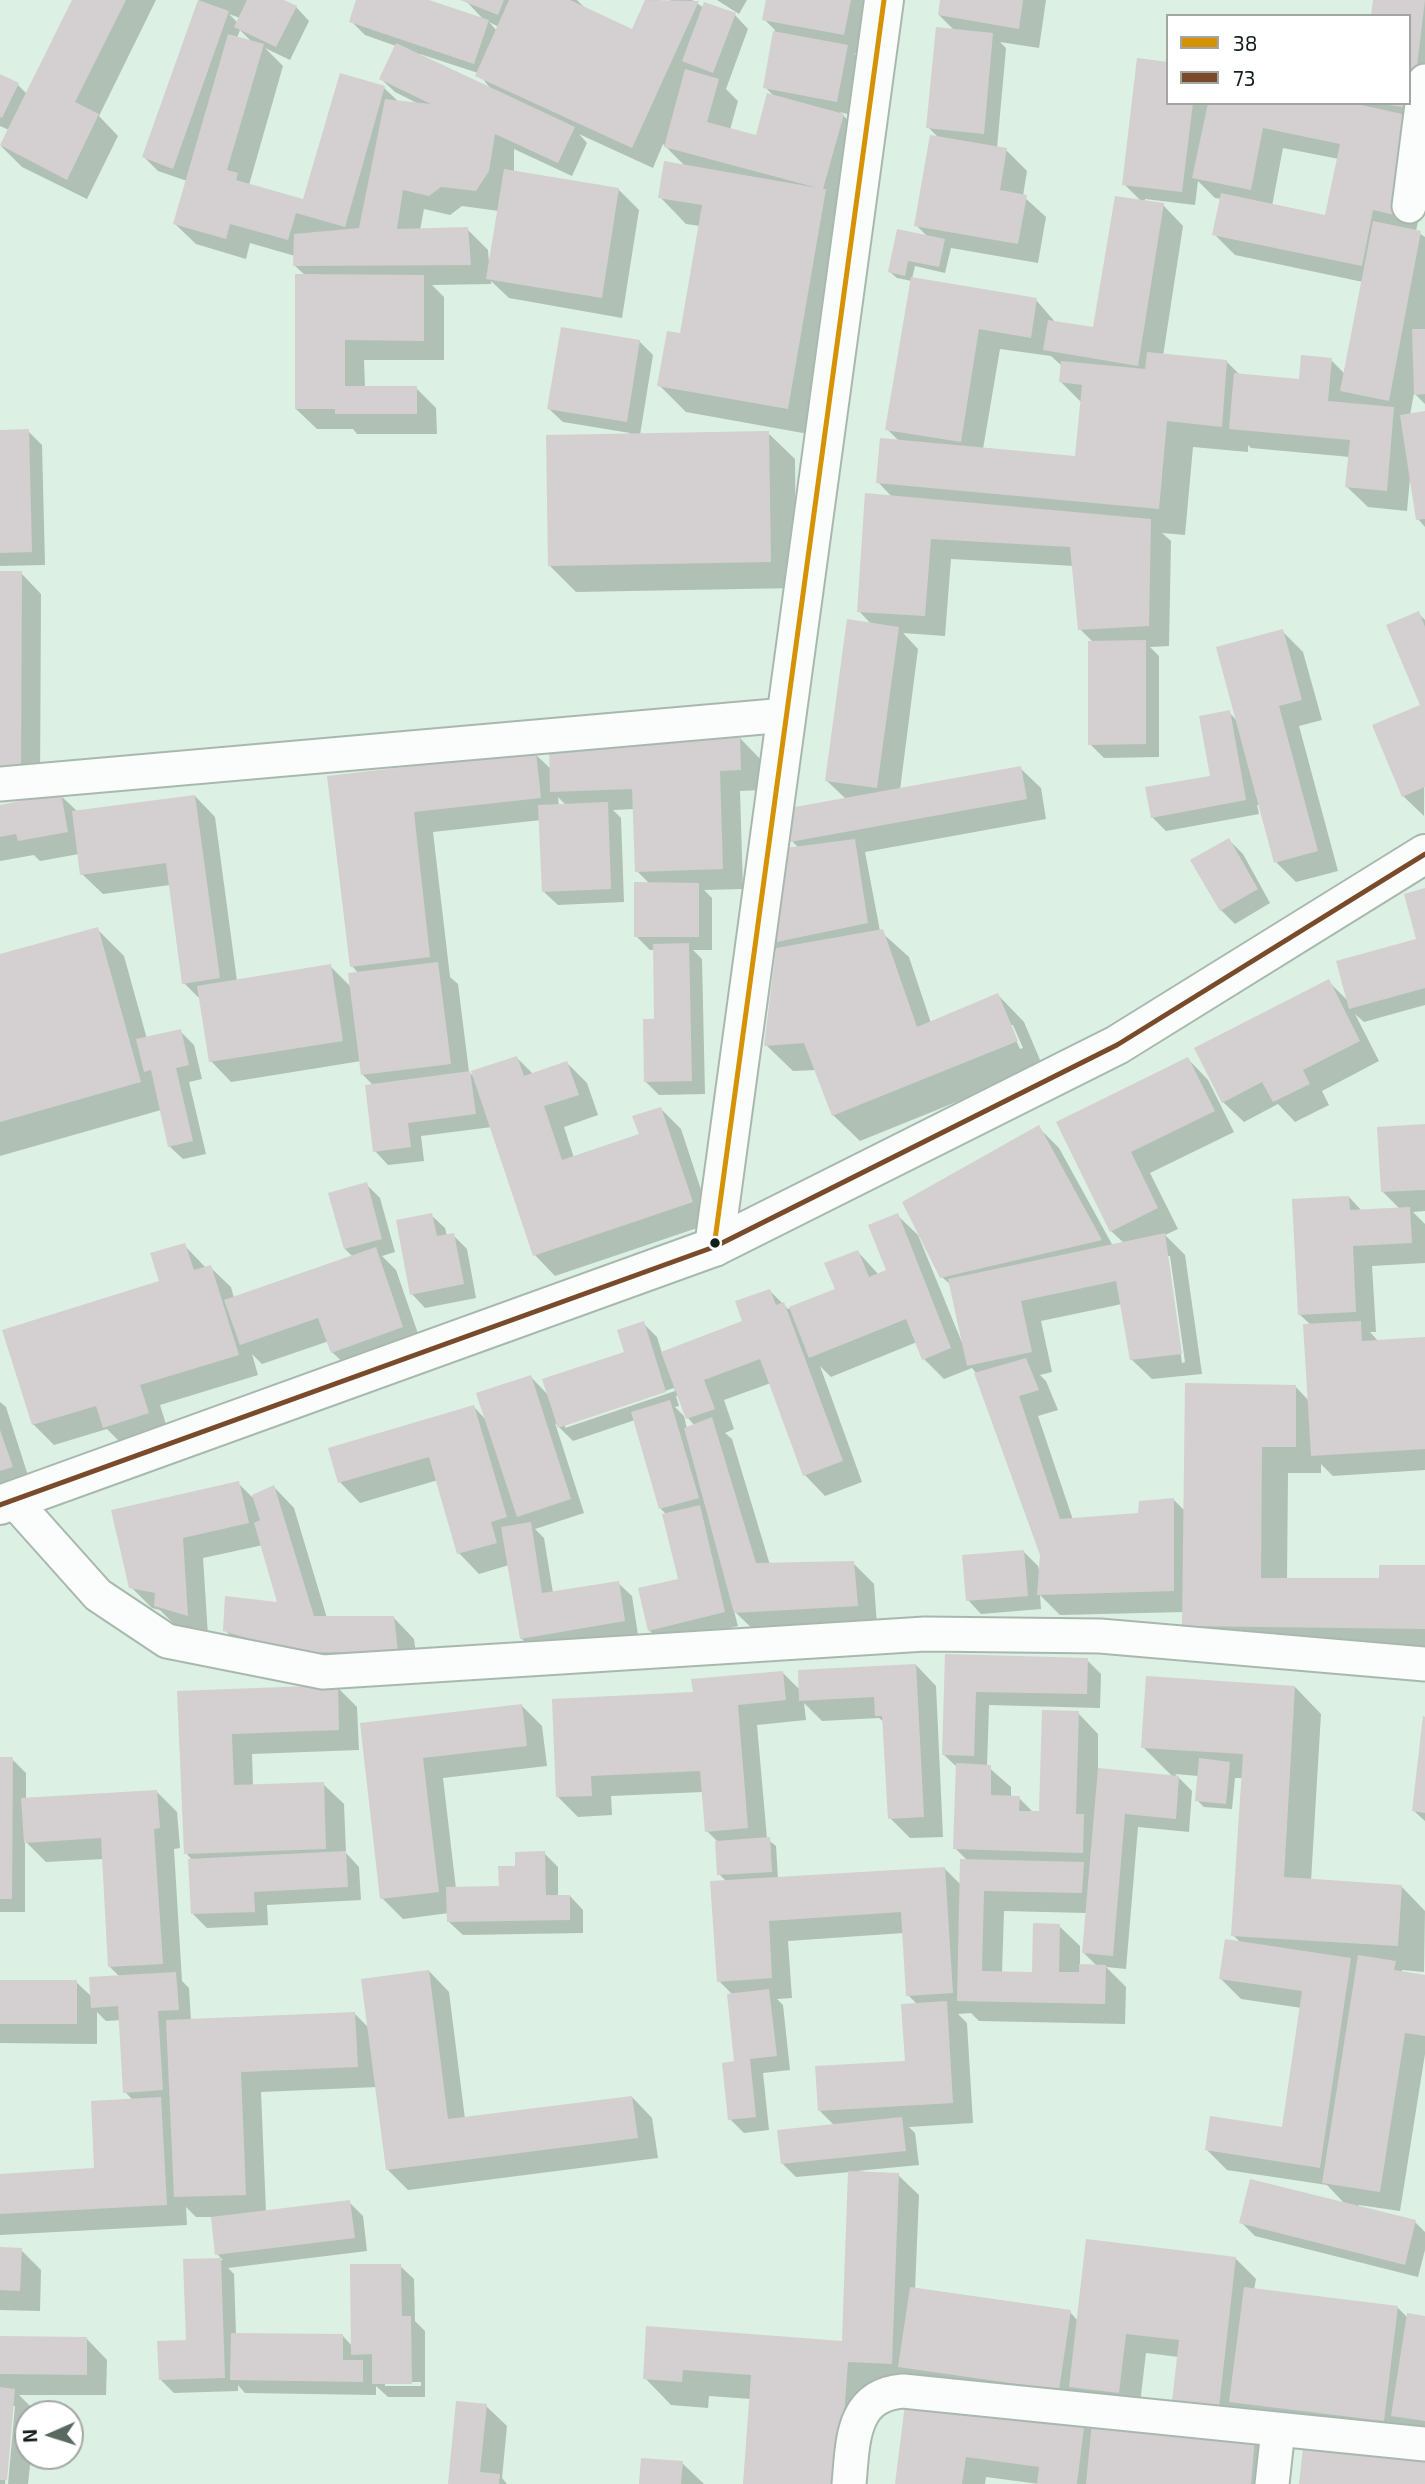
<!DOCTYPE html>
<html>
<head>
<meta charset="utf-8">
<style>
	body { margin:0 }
	#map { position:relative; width:1425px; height:2484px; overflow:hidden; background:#dcf0e3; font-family:"Exo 2",sans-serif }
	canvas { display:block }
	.legend { position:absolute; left:1166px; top:14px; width:245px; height:91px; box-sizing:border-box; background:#fff; border:2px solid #a1a6a3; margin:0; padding:9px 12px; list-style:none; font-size:21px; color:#132018 }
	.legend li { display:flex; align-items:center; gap:14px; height:35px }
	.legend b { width:35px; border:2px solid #a1a6a3 }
	.north { position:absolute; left:14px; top:2400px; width:70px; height:70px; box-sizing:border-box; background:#fff; border:2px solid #a1a6a3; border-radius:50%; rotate:267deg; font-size:19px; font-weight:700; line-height:28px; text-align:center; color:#132018 }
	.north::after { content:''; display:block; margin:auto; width:24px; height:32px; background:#59695f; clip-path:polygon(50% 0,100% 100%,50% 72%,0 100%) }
</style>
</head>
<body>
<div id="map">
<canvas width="1425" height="2484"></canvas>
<ul class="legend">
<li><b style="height:9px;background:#d59204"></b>38</li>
<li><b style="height:9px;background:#7a4b2a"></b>73</li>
</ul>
<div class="north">N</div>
</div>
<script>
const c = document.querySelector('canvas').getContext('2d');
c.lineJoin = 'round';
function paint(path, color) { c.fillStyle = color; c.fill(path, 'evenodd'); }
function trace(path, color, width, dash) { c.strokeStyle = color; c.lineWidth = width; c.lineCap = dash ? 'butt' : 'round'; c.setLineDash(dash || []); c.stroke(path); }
paint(new Path2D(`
	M73,0h83l-57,116 19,20 -31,63 -65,-32 -21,-21 8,-16 -9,-4v-50l18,9 9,9z
	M199,0h81l16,7 13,14 -19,39 -25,-12 18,18 -34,119 56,17 79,-114 15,14 20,2 -24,-12 -14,-13 15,-33 -31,-11 -14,-14 7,-21h65l62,21 -20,-21h112l10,10 46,21 14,-31h11l11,5 2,-5h21l12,8 31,7 13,14 -22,60 12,12 -8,29 27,8 18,-41 -10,-10 10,-57 -11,-11 3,-19h108l-10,55 -11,-2 7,7 -10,55 -11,-3 23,24 -49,299 -128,-23 -27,-27 22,-50 19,-109 -14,-2 -26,-27 25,-31 -22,-22 -10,24 -74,-34 8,9 -15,33 -58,-27v24l105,17 20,20 -17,108 -113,-20 -18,-17v3l-59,1 12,12v63h-80l1,28h51l20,20 1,26h-80l-4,-5h-36l-21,-20 10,-133 -11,-10v-10l-45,-13 -4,16 -50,-15 -21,-20 12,-43 -29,-10 -14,-14zM229,14l11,4 -2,5zM489,22l10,5 -2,4zM240,30l13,13 -16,-5zM420,54l58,19 13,16 -72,-33zM462,206l37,5 -10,52 -1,-13 -21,-21 -47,1 4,-21 26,6z
	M717,0h30l-8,14z
	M942,0h104l-7,48 -39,-6 6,6 -9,100 9,2 21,21 -4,25 23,21 -8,46 -87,-15 -6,25 -30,-7 -3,13 124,21 20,23 39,6 46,-128 -17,-17 44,-81h175l15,3 -3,-3h54v-87l-34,-16h50v188l-9,43 9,6v167l-11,-11 -4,22 15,-2v114l-7,-8 -8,-41 -3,33 -39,-4 -21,-20 3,-30 -99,-9 -3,-3v7l-55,-5 -8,88 -23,-2 9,8 -2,105 -19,1 9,9v101l-55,1 -14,-14 3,-102 -13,-13 -6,-63 -123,-7 -6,77 -42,-3 15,16 -18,141 120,-22 21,20 5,31 -181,33 15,79 29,26 22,66 67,-28 26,27 19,45 -183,74 -27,-26 -17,-45 -23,1 -27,-26 11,-93 -8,-8 30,-96 -7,-7 54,-42 -19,-18 45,-156 -13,-14 34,-113 -15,-16 22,-40 -13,-13 25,-148 -15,-3 -7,-6 38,-35 -12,-12 23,-87 -11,-11 27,-96 -16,-16zM1283,148l56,11 -12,58 -55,-11zM1198,181l17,17 7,1 -8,35 21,21 128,27 -18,92 -14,-14 -31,21 -60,-6 -13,-13 -64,-6 20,-130 -20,-21 -18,-3v-3l50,6zM1000,349l51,7 11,10 -1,16 21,21 -5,55 -94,-9zM1009,1025h4l10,23 -3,1z
	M639,341l14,14 -13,80 128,-2 27,26 1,129 -220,4 -27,-27 81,-132 -67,-11 -14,-13z
	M28,431l14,14 3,120 -45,1v-134z
	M0,573h21l20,21 -1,194h-40z
	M1418,613l7,7 -1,196 -21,-20 19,-90z
	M1282,631l21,21 19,68 -23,6 39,145 -42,11 -20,-20 -16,-57h-3l2,9 -93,17 -14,-14 60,-40 17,-65 8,9z
	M740,738l20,21 1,31 -21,1 3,98 -39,1 8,8v52h-19l9,9 3,135 -46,1 -14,-14 11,-60 -1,-71h-5l-14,-14 14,-52 -13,-13 -3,-62 -21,1 8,8 3,84 -66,3 -14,-13 -3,-72 -108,12 17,145 8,7 11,88 7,7 41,-21 16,16 34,-11 20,20 11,32 -34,12 10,31 67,-23 20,-26 20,20 31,94 -157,53 -20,-21 -43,-128 -71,9 3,25 -36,4 -13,-14 -2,-66 -10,-10 -2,-14 -130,21 -20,-21 -10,-61 -17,-17 -14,-98 -67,9 -21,-20 -3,-20 -39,7 -6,-6 -34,6v-54l60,-12 18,17 117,-16 20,21 22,164 93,-15 22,22 7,-14 -7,-8 -23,-189 206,-23 17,16zM558,797l9,9h-8z
	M1229,840l14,14 27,49 -35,21 -14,-14z
	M1425,890v115l-61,17 -9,-8 24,47 -57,30 7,14 -34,17 -17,-18 -34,18 -21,-20 105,-121 20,20 70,-61z
	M97,929l27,27 23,83 33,-8 14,14 8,34 -13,3 17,72 -23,5 -14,-13 -8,-36 -161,46v-200z
	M1188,1059l20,21 26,52 -84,41 28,56 -13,6 20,20 17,119 -50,5 -21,-20 -9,-55 -81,17 11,51 -12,3 6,6 12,29 -20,6 35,104 66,-6 35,-14 11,11 110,-125 14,15 2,-76 -12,-11 50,-117 13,14 38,-2 -17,-17 42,-67v86l-12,1 12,12v39l-53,3 4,66h-6l9,10 46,-3v131l-92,6 -12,-12v9h-33l-1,107h94l44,-13v87l-215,-2 -26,-26v-14l-124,3 -20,-20 1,14 -60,5 -13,-14 56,-48 14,14 2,9 2,-20 -66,-182 -4,-5 -28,11 -20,-20 -7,-17 -86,35 -11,-11 42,116 -37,14 -20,-21 -34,-92 -47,17 10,29 -9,4 7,6 38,126 83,-2 21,21 3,42 -120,7 -23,-22 4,15 -75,18 -14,-14 31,-49 -13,-66 -6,-6 -26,-89 -62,21 -18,-18 29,90 -49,16 9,9 9,55 65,-10 14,13 6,39 -103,17 -14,-14 -12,-73 -30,9 -20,-21 -21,-73 -78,23 -20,-21 134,-75 13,14 44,-44 18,19 77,-43 17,-30 14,14 5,16 82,-31 26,-31 18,18 49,-19 21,-38 21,23 9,-4 9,-56 21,20 47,115 -13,-64 -10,-9 96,-150 21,21 54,98 11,-3 -13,-12 -53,-108zM1167,1256h3l15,106 -3,1zM674,1388l1,3 -110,37v-4zM679,1395l9,23 7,8 -8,3 -3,-13 -9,-9 4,-1 -3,-10z
	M366,1184l14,14 15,54 -13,4 14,14 27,78 -70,24 -21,-20 -3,-11 -67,23 -10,-10 6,21 -98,30 9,29 -44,13 -18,-18 -53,16 -21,-21 128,-142 23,-37 22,23 4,-1 21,20 3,11 119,-41 -8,-8z
	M431,1215l14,13 2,8 6,-1 14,14 9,49 -51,10 -13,-14z
	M0,1402l6,5 26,81 -32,10z
	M238,1483l14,14 22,-10 20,21 33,110h67l20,21 4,31 -173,-19 -20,-21 54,-25 -16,-60 -60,13 5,78 -32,-10 -16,-16 -8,-2 -21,-21z
	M947,1656l140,4 14,14 -1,34 -111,-3 -2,61 24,21v11h8l15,15h6l38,-100 20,21v36l75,7 -30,-30 152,-60 26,27 -10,167 90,5 24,25 -1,61 -22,-2v3l23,4v77l-25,157 -41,-6 -1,3 57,14 10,10v18l-7,27 -163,-41 -14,-14 105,-17 -19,-20 -100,-15 -20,-20 76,-21 19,-121 -61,-9 -21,-21 21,-35 -8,-8 10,-157h-8l-3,31 -28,-2 -7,-7 2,-24 -24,-2 17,17 -3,41 -51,-5 -12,142 -20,-2 20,20 -1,37 -146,-3 -8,-8 -13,1 9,9 6,100 -64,4 6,6 4,32 -63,6 42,4 21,20 -4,95 155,22 8,9 157,-63 21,21 -2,11 143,17 11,11h17v119l-231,-16 -20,-21 5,-43 -33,-4 -7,59 -265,-30 -7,102h-122l6,-85 -42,-3 -1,12 -37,-3 -26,-27 3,-50 196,14 6,-170 -54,5 -14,-14 53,-37 -15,-15 87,-49 10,-58 -9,-9 -4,-62 -116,8 4,57 -15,1 6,6 7,65 -27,3 6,57 -25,3 -14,-14 6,-56 -3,-68 -14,-14 8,-99 -8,-8 -2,-33 -10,-10 -4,-39 -92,4 1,19 -34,2 -20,-20 137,-103 87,-22 19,19 115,-26 20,21 7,151 -33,1 -20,-20 -5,-95 -6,-5 -57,3 -18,-18 2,17 -49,5 10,114 9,7 2,33 167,-10 16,16 7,-24 -13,-13 3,-80 -14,-13zM1004,1911l83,2 -3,40 13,13h-17v-20l-21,-20 -26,47h-31z
	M337,1687l20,20 2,43 -107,4 1,32 70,-2 21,20 2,49 13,14 2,33 -94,5 1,20 -61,3 -14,-14v-53l-7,-8 -7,-160z
	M522,1706l20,20 5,40 -104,12 13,111 44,-1 17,-20 27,-15 14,14v30l12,-1 13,14v23l-120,2 -14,-13v-9l-46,6 -21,-21 -20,-173z
	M1425,1716v105l-11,-10z
	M0,1759h12l14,14v27l131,-8 20,20 3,36 -6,1 8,132 7,7 2,33 164,-7 15,15 59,-58 20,21 16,127 167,-22 20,21 6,40 -250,32 -20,-20 -11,-83 -116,5 5,120 83,-10 14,14 4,35 -139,17 6,6 2,60 107,2 9,10 48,-80 14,13 1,42 10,10v66h-37l-12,-11v9l-131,-2 -7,-8v6l-64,2 -14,-14 28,-37 -3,-81 38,-1 -6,-6 -4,-37h-17l-10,-10 1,18 -187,10v-60l96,-5 37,-70 -8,-8 -4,-72 -15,1 -9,-9v32l-97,-1v-61h76l16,15 28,-20 -10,-10 -6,-108 -58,3 -21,-21v71h-25zM385,2382h36v4h-36z
	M0,2249l21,1 20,20 -1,41 -40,-1z
	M0,2337l87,2 20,21 -1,35h-87l16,16 -1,3h-6v42h3l-3,28h-20l7,-78h-3l-7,78h-5z
	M908,2398l177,22 8,9 161,9 21,21 -2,25h-234l-53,-7 -1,7h-88z
	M486,2406l21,20 -5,52 5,6h-57z
	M682,2463l22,21h-64z`), '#0003');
paint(new Path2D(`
	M72,0h54l-51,102 24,12 -32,66 -67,-35z
	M198,0l31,11 -56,158 -31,-12z
	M247,0h37l13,6 -21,41 -42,-20z
	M356,0h73l60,20 -15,44 -125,-42z
	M460,0h44l-6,15z
	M509,0h61l62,29 13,-29 54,1 -67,147 -157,-72z
	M766,0h85l-7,35 -82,-15z
	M940,0h83l-4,29 -81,-14z
	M1373,0h52l-13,108 -24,-3 21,-2v-87h-38z
	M704,2l32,11 -23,60 -31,-12z
	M936,27l57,6 -9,101 -58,-6z
	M773,31l75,14 -11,57 -74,-14z
	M228,34l36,10 -37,126 11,3 -2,7 67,19 37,-126 45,13 -40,141 -49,-14 -8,27 -58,-16 -4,15 -53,-15z
	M396,43l179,84 -17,36 -63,-29 -6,37 -13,20 -35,-4 -12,9 -26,-6 -6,39 71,-2 3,38 -178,1 1,-32 65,-6 26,-129 46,5 -52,-25z
	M1137,58l31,4v41h25l-11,89 -60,-7z
	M685,69l34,10 -12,43 49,13 11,-42 77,21 -21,75h3l-38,220 -131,-23 10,-55 13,2 22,-128 -44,-7 6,-37 154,27 -154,-41z
	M0,74l19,9 -17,35 -2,-1z
	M1208,103h144l64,14 -21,98 -22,-5 -11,56 -150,-31 9,-42 104,22 15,-71 -77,-16 -12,62 -59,-12z
	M930,135l77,13 -7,42 27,5 -9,49 -104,-18z
	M504,169l115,19 -17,110 -116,-19z
	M1115,196l49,7 -26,163 -95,-16 5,-30 45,7z
	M1373,221l48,10 -32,170 -49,-10z
	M897,229l48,10 -6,28 -31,-6 -3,15 -17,-4z
	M295,274l129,1v66l-79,-1v46h72v28h-82v-5h-40z
	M911,277l126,21 -6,40 -52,-9 -18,113 -76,-12z
	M561,327l79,13 -13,82 -80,-13z
	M1412,329h13v65l-11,1z
	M1147,352l80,8 -5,67 -55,-6 -8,88 -283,-26 4,-45 195,18 7,-71 -23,-3 2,-21 84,8z
	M1301,355l31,3 -4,43 66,6 -7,84 -42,-4 5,-47 -121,-11 5,-56 65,6z
	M1425,411v108l-9,1 -16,-105z
	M29,429l3,123 -32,1v-123z
	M769,431l2,131 -223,4 -2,-131z
	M865,493l286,26 -2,107 -71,4 -8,-83 -139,-8 -6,77 -68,-4z
	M0,571h22l-1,197h-21z
	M1419,611l6,16v160l-23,10 -30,-72 48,-20 -34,-80z
	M847,619l52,8 -22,161 -52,-7z
	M1283,629l19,71 -23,6 39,145 -44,12 -58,-216z
	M1146,640v104l-58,1v-104z
	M1230,710l16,90 -95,18 -6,-31 65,-11 -11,-60z
	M740,737l1,33 -21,1 3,98 -88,3 -3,-83 -82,3 -1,-49z
	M536,752l5,46 -127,14 16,145 -80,10 -23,-191z
	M1021,766l6,33 -237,43 -6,-33z
	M61,793l7,39 -50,9 -2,-7 -16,3v-32z
	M195,795l25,183 -38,6 -16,-121 -86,12 -8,-64z
	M608,802l3,87 -69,3 -4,-87z
	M1229,838l29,51 -38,22 -30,-51z
	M855,839l13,84 -101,21 18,-96z
	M634,882l65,1v54h-65z
	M1425,888v100l-76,21 -13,-48 80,-22 -12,-45z
	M98,927l43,155 -141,40v-168z
	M883,929l34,98 81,-34 20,48 -186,75 -28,-73 -40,3 12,-98z
	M689,943l3,138 -48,1 -1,-63h11l-1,-75z
	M438,962l13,102 -90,11 -13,-102z
	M331,964l12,77 -134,21 -12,-76z
	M1329,979l31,62 -57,29 7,14 -37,18 -11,-20 -40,21 -28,-55z
	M181,1029l8,36 -13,3 17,73 -25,6 -17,-77 -7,2 -8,-33z
	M517,1056l7,20 43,-15 12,34 -35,11 18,54 77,-26 -7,-18 29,-9 32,95 -160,54 -62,-185z
	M1188,1057l27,54 -84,41 27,56 -48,24 -54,-110z
	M470,1071l6,43 -68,9 3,24 -38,5 -8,-67z
	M1425,1124v66l-44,2 -4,-65z
	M1039,1125l63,115 -162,38 -38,-76z
	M367,1182l15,57 -38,10 -16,-56z
	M1349,1196l1,14 60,-3 2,36 -59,3 3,66 -58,3 -6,-116z
	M432,1213l5,23 17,-3 10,51 -54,11 -14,-75z
	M898,1213l53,135 -29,12 -16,-41 -97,39 -20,-51 46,-18 -11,-26 34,-13 11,27 17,-7 -18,-45z
	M1165,1233l17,121 -52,6 -14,-79 -95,20 11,51 -65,14 -19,-87z
	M185,1243l9,27 17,-5 28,90 -99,30 9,28 -46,15 -7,-22 -64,19 -30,-95 157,-49 -9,-28z
	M376,1247l27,80 -72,26 -13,-35 -78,27 -16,-45z
	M770,1289l6,16 8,-3 59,159 -40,15 -43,-117 -56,21 11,29 -29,10 -25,-67 81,-31 -7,-20z
	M644,1321l22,71 -108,36 -16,-49 82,-27 -7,-22z
	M1361,1321l1,20 63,-4v112l-114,7 -8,-132z
	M1026,1358l13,32 -20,6 41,123 78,-6 1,-12 35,-3v93l-137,4 3,-40 -66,-182z
	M531,1375l40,124 -54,18 -41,-124z
	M1185,1383l111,2v62h-34l-1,131h118v-13h46v64l-243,-3z
	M670,1400l29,98 -40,11 -28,-97z
	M474,1405l33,112 -16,5 6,21 -40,11 -28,-97 -91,26 -10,-35z
	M712,1417l44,146 98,-2 4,45 -124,7 -50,-185z
	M0,1430l13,37 -13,4z
	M239,1481l10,42 -66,15 5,78 -34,-10 1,-13 -26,-5 -18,-78z
	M274,1485l40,131h80l4,35 -101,2 -74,-22 2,-35 52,6 -23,-79 6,-3 -8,-25z
	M700,1505l25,107 -77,19 -10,-43 40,-9 -16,-65z
	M531,1522l11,71 77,-12 6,40 -105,18 -19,-112z
	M1024,1550l4,46 -62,5 -4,-46z
	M945,1654l143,4 -1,36 -111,-2 -2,64 -32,-1z
	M916,1664l8,153 -36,2 -6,-103h-7l-1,-19 -75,4 -1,-31z
	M783,1671l3,29 -48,5 10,123 -43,4 -5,-61 -109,5 1,20 -36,1 -4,-98 141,-7 -2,-13z
	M1146,1676l149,10 -11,191 118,8 -4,61 -167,-10 12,-182 -102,-6z
	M338,1685l1,45 -107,4 2,51 90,-3 2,67 -142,5 -7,-163z
	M522,1704l5,42 -104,12 16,134 -59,7 -20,-176z
	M1042,1710l37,1 -3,103h8l-1,39 -130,-4 3,-86 35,2v30l29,1 -1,15h20z
	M1423,1716l2,1v96l-13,-2z
	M0,1757h13l-1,142h-12z
	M1199,1758l31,4 -4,42 -31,-3z
	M1098,1768l81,8 -3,43 -51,-5 -12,142 -31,-3z
	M157,1790l3,38 -6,1 9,135 -55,3 -7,-129 -77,5 -3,-45z
	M770,1837l2,35 -55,3 -2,-34z
	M346,1851l2,36 -94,5 1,20 -64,2 -3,-55z
	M545,1851l1,44h24v25l-123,2 -1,-35 53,-1 -1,-20h17v-14z
	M960,1859l124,3 -2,31 -98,-2 -2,80 50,1 1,-49 27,1 -1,48h20v-8l27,1 -1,39 -148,-3z
	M945,1867l8,126 -47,3 -5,-84 -132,9 3,57 -55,4 -7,-101z
	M1225,1939l126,19 -31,210 -115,-18 5,-34 72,11 20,-136 -83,-12z
	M1358,1955l38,6 -2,9 31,5v61l-20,-3 -25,159 -58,-9z
	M429,1970l19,149 184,-23 6,42 -252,32 -25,-191z
	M176,1972l3,38 -21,1 5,79 -40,3 -5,-87 -27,2 -2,-31z
	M0,1980h77v44h-77z
	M769,1989l8,67 -27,3 6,58 -28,3 -6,-57 12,-2 -7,-67z
	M947,2001l6,102 -135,8 -3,-45 90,-5 -4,-57z
	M355,2012l3,55 -117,5 5,123 -72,2 -8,-177z
	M161,2097l6,108 -167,9v-40l94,-6 -3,-67z
	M902,2117l4,34 -125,13 -4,-34z
	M848,2171l51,2 -7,191 -44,-2 -9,122h-96l8,-109 -68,-5 -1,12 -39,-3 3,-53 196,15z
	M1250,2179l166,41 -11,45 -166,-42z
	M350,2200l5,38 -140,17 -4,-38z
	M1086,2239l150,18 -17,150 -47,-6 7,-61 -53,-6 -7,59 -50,-6z
	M0,2247l22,1 -2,43 -20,-1z
	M221,2258l4,120 -66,2 -2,-39 29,-1 -3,-81z
	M350,2264h51l1,52h9l1,68h-40v-30l-21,1z
	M910,2287l161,23 -12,80 -161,-23z
	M1244,2287l154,19 -14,115 -155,-19z
	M1407,2313l18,3v105l-34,-5z
	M231,2333l112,1v26h20v22l-133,-2z
	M0,2336l87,1v38l-87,-1z
	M0,2387l15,2 -8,91h-7z
	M906,2396l179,23 -8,65h-40l2,-17 -73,-10 -4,27h-67z
	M456,2401l31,3 -7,68 20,2 -1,10h-51z
	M1092,2422l163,14 -4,48h-165z
	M1303,2448l122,12v24h-126z
	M641,2458l42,3 -2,23h-42z`), '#d4cfd1');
const minor = new Path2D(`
	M1409,206l16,-125
	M0,784l786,-69
	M14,1501l84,94 69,46 156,31 602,-38 175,2 325,28
	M849,2484c4,-42 2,-89 54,-93l522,53
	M1272,2484l6,-54`);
const tertiary = new Path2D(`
	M714,1247l170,-1247`);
const secondary = new Path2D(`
	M0,1505l714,-258 403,-202 308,-191`);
trace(minor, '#a9b8af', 37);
trace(tertiary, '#a9b8af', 42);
trace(secondary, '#a9b8af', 42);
trace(minor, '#fafdfb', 33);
trace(tertiary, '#fafdfb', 38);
trace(secondary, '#fafdfb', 38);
trace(new Path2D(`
	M714,1247l170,-1247`), '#d59204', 5);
trace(new Path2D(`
	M0,1505l714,-258 403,-202 308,-191`), '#7a4b2a', 5);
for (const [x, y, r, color] of [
	[715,1243,6,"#132018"]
]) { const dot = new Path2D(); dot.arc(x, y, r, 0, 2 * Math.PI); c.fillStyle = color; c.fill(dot); trace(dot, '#fff', 2.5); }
</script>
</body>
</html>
